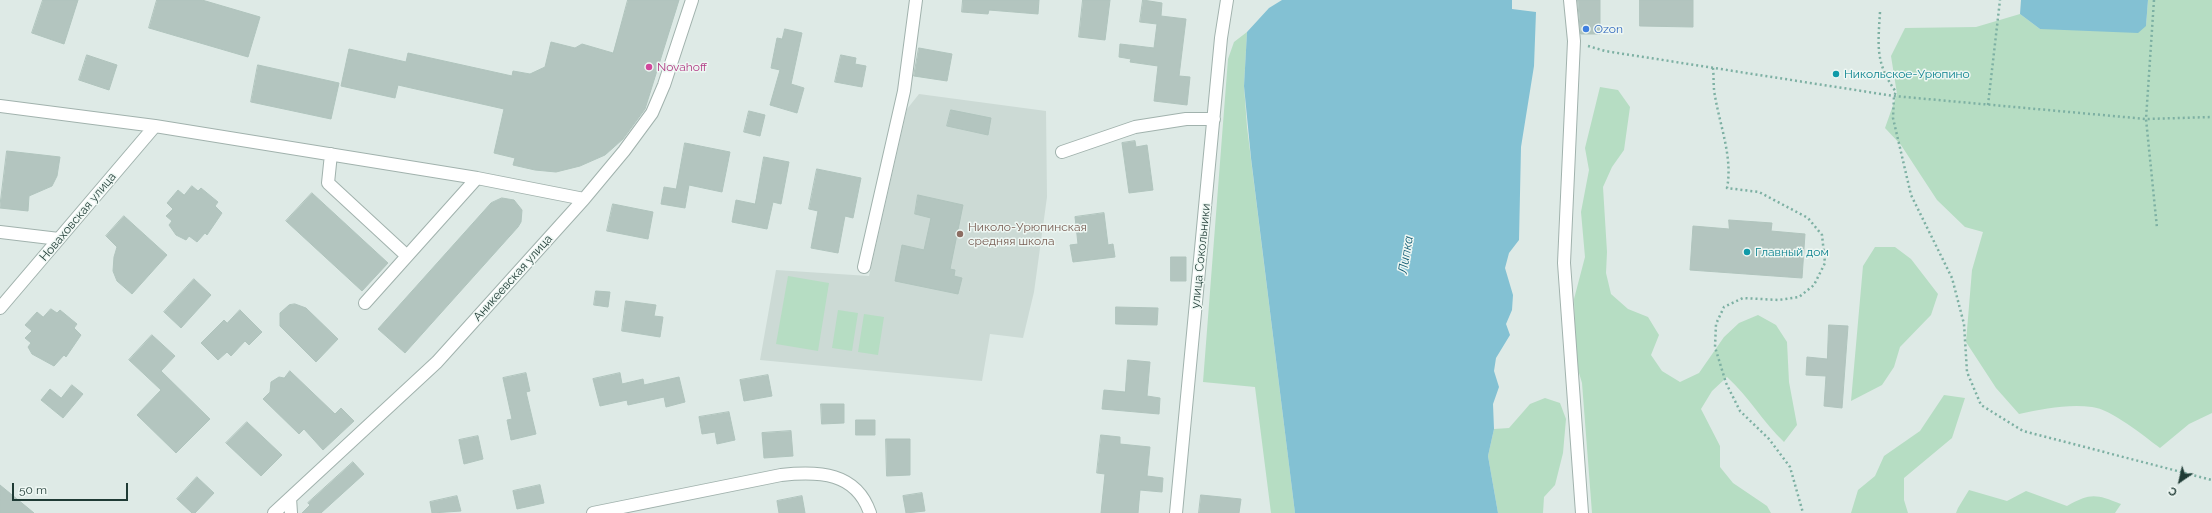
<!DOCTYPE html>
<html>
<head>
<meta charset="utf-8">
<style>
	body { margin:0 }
	#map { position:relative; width:2212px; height:513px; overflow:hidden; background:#deeae6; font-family:Raleway,sans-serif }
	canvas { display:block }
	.north { position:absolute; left:2160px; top:461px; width:40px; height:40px; -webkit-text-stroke:3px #eef7f3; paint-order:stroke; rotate:214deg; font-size:11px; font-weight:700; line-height:16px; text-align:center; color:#1f3b35 }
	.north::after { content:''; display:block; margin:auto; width:14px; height:18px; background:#1f3b35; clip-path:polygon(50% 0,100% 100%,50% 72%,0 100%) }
	.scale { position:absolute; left:12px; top:483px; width:116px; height:18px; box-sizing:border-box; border:2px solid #1f3b35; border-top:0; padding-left:5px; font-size:12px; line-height:14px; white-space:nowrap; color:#1f3b35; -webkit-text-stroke:3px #eef7f3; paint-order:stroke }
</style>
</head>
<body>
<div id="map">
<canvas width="2212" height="513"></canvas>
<div class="north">С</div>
<div class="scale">50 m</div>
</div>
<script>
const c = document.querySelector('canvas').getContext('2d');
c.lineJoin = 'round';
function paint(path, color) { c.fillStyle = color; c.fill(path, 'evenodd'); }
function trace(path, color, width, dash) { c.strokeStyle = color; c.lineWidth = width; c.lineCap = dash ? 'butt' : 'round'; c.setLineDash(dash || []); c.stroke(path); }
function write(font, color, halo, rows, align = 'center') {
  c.font = font + ' Raleway,sans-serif'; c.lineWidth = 3; c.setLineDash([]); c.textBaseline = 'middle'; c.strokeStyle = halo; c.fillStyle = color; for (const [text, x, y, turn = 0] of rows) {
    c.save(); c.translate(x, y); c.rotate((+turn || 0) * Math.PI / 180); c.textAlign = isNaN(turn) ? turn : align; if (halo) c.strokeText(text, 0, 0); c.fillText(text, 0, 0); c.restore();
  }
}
paint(new Path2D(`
	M919,94l127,17 1,86 -13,95 -11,46 -33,-4 -8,47 -222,-21 16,-90 93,6 38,-167z`), '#ccdad5');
paint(new Path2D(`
	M2148,0h64v413l-23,11 -29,24c-16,-12 -49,-39 -68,-41 -25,-3 -49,2 -73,7l-23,-26 -30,-46 6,-72 11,-38 -18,-5 -28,-27 -36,-55 -16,-17 12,-34 -6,-38 14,-28 71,-1 44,-13 20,15 106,-3z
	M1247,32l-3,54 3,41 48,386h-24l-16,-126 -52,-5 25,-323 6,-17z
	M1600,87l18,3 12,17 -6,43 -12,17 -9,20 4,65 -1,21 5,21 17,15 20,8 11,18 -8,20 11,16 18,11 19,-9 25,-36 15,-14 19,-8 18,10 11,17 2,40 8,43 -13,17c-21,-20 -35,-45 -57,-65l-15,14 -11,18 19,37v21l13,16 34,23 4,7h-179l-10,-130 -6,-20 -2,-64 11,-42 -4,-45 8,-42 -4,-22z
	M1875,247h20l16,12 27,35 -7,21 -31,32 -6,20 -12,18 -31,16 12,-135z
	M788,276l41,7 -11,68 -42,-7z
	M838,310l20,3 -6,38 -20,-3z
	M864,314l20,3 -6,38 -20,-3z
	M1944,395l21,3 -13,40 -48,40v22l4,13h-57l7,-23 17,-14 9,-20 36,-25z
	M1545,398l15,5 6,16 -3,34 -8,32 -11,12 -1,16h-45l-10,-57 6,-27 15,-1 21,-24z
	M1969,490l38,11 19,-10 41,15c24,-13 28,-12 54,-2l-6,9h-159l2,-5z`), '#b6ddc3');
paint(new Path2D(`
	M1282,0h230v9l24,3 -2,54 -13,81 -2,93 -10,13 -4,15 8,27 -1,15 -6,14 4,11 -14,23 -2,13 5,16 -6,17 1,25 -6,27 10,57h-203l-44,-355 -7,-72 3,-54 22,-24z
	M2021,0h127l-2,26 -8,7 -98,-4 -20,-15z`), '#83c1d3');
const building = new Path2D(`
	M43,0h35l-14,44 -32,-11z
	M157,0h45l58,17 -12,40 -99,-29z
	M628,0h51l-34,109 -22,30 -18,16 -25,11 -24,6 -21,-2 -22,-5 2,-7 -21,-5 10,-44 -106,-24 -3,13 -54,-12 8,-37 57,13 2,-9 104,23 1,-5 17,3 15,-7 6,-25 24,6 7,-4 31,9z
	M963,0h76l-1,14 -49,-4 -1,4 -26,-2z
	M1083,0h27l-5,40 -26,-3z
	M1143,0l19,3 -1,13 25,3 -7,57 11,1 -3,28 -33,-4 4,-35 -28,-4 1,-3 -12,-2 1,-13 34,4 3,-24 -17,-2z
	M1578,0h22v34h-19z
	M1640,0h53v27l-53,-1z
	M785,29l17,4 -11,51 13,4 -7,25 -27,-8 10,-35 -9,-2 6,-30 5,1z
	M919,48l33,6 -5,27 -33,-5z
	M87,55l30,10 -8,25 -30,-10z
	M841,55l15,3 -1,6 11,2 -4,21 -27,-5z
	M258,65l81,18 -8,36 -80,-17z
	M951,110l40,8 -3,17 -41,-9z
	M749,111l16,4 -5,21 -16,-4z
	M1135,141l1,6 11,-2 6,45 -24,3 -7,-50z
	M685,143l45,9 -8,40 -33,-7 -4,23 -24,-4 3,-17 12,2z
	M7,151l53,6 -3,19 -5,10 -23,10 -1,15 -28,-3z
	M764,157l25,5 -8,42 -8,-2 -6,27 -35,-7 4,-22 19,4z
	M817,169l44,9 -8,40 -8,-2 -7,37 -27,-5 7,-37 -9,-2z
	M192,186l6,5 3,-3 17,14 -3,4 7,7 -15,22 -2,-2 -8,9 -8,-6 -3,4 -10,-5 -7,-10 3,-4 -6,-5 7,-7 -6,-6 11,-13 6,5z
	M312,193l76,70 -26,28 -76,-70z
	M918,195l45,10 -13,64 5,1 -1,6 8,2 -4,16 -63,-13 7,-36 22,5 7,-32 -16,-4z
	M502,198l12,2 8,10 -1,12 -3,5 -113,126 -27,-24 113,-126z
	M613,204l40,8 -5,27 -41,-8z
	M1104,213l4,32 5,-1 2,13 -42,5 -3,-17 8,-1 -3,-27z
	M124,216l43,39 -35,39 -15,-13 -4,-10 1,-14 3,-10 -11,-11z
	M1729,220l43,3 -1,8 34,3 -3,44 -112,-8 3,-44 36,3z
	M1171,257h15v24h-15z
	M194,279l17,16 -30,33 -17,-16z
	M596,291l14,1 -2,15 -14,-2z
	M626,301l30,4 -2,11 9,1 -3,20 -38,-6z
	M295,304l11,4 32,31 -22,23 -36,-36v-13l9,-8z
	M1116,307l42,1 -1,17 -41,-1z
	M51,309l6,4 3,-3 17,14 -3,4 7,7 -15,22 -2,-2 -10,11 -22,-12 -4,-7 3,-4 -6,-5 7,-7 -7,-6 12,-13 6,5z
	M240,310l22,22 -13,13 -4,-4 -14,15 -4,-4 -9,8 -17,-17 23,-23 3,3z
	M1829,325l19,1 -6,82 -18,-2 2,-30 -20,-1 1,-18 20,2z
	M152,335l23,21 -14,15 49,48 -34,34 -39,-38 24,-25 -32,-30z
	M1128,360l22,2 -3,34 13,2 -1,16 -57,-5 2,-19 21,2z
	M290,371l45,43 6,-6 13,13 -31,29 -19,-21 -5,5 -36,-35 7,-7 1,-10 8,-5 5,1z
	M526,373l4,18 -4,1 10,42 -25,6 -4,-20 5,-1 -9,-41z
	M620,373l2,11 21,-5 1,6 35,-8 6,25 -19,5 -2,-10 -36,8 -1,-5 -27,6 -7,-27z
	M768,375l4,21 -28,5 -4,-21z
	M72,385l11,9 -20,24 -22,-18 9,-11 11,9z
	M821,404h23v19l-22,1z
	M729,412l6,28 -18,4 -2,-12 -13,2 -3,-17z
	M856,420h19v15h-19z
	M247,422l35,33 -21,21 -35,-33z
	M791,431l2,25 -29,2 -2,-25z
	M1101,435l19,2v7l30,3 -3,29 16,2 -1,14 -22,-2 -2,23h-37l4,-39 -8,-1z
	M478,436l5,23 -19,5 -5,-24z
	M886,439h24v36l-23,1z
	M353,462l11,12 -43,39h-19l8,-8 -2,-2z
	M197,477l17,16 -19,20h-3l-15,-14z
	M0,485l34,28h-34z
	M540,485l4,18 -27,6 -4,-18z
	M922,493l3,18 -19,2 -3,-17z
	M1201,495l40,4 -2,14h-40z
	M457,496l4,15 -29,2 -2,-11z
	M802,496l3,17h-26l-2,-12z`);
paint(building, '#b3c5bf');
trace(building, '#b0c4bd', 1);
const minor = new Path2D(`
	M1570,0l4,41 -10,222 18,250
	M0,106l155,20 322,52 107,21
	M1062,152l73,-25 51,-8h28
	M331,154l-3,29 79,73
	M0,232l59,7
	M864,267l40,-176 12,-91
	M365,303l112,-125
	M0,308l155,-182
	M290,498l1,15
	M274,513l163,-151 147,-163 40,-48 28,-38 12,-28 28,-85
	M593,513l188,-38c38,-4 75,-3 89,38
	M1176,513l45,-475 6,-38`);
trace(minor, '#a1b2ad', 14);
trace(new Path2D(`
	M2154,0l-8,119 11,109
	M1880,12c-2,34 -5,51 16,80l-2,4 -1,22 18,77 41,83 12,46 3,48 14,33 42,26 189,49
	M1588,46l17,5 289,45 252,23 66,-2
	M1713,68c1,9 0,19 2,28 5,30 18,62 12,92l32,4 49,26 14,17 3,28 -11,22 -15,12 -21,3 -35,-2 -19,9 -8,17 -1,23 11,36 14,28 29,28 21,28 13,46
	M1988,105l12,-105`), '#7db0a3', 2.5, [2, 3]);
trace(minor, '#fff', 12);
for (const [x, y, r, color] of [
	[1586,29,4,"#3f7fe0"],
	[649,67,4,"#d1479c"],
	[1836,74,4,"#0f9aa8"],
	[960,234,4,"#8d6e63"],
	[1747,252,4,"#0f9aa8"]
]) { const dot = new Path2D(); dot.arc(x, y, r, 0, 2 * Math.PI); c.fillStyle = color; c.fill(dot); trace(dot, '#eef7f3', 1.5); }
write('12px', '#366cbe', '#eef7f3', [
	["Ozon",1594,29]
], 'left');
write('12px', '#b23c85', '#eef7f3', [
	["Novahoff",657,67]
], 'left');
write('12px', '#0d838f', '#eef7f3', [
	["Никольское-Урюпино",1844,74],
	["Главный дом",1755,252]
], 'left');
write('12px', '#1f3b35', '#eef7f3', [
	["Новаховская улица",78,217,-50],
	["улица Сокольники",1201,256,-84],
	["Аникеевская улица",513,278,-48]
]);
write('12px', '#785e54', '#eef7f3', [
	["Николо-Урюпинская",968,227],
	["средняя школа",968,241]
], 'left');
write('italic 13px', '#176178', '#eef7f3', [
	["Липка",1406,255,-81]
]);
</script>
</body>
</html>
